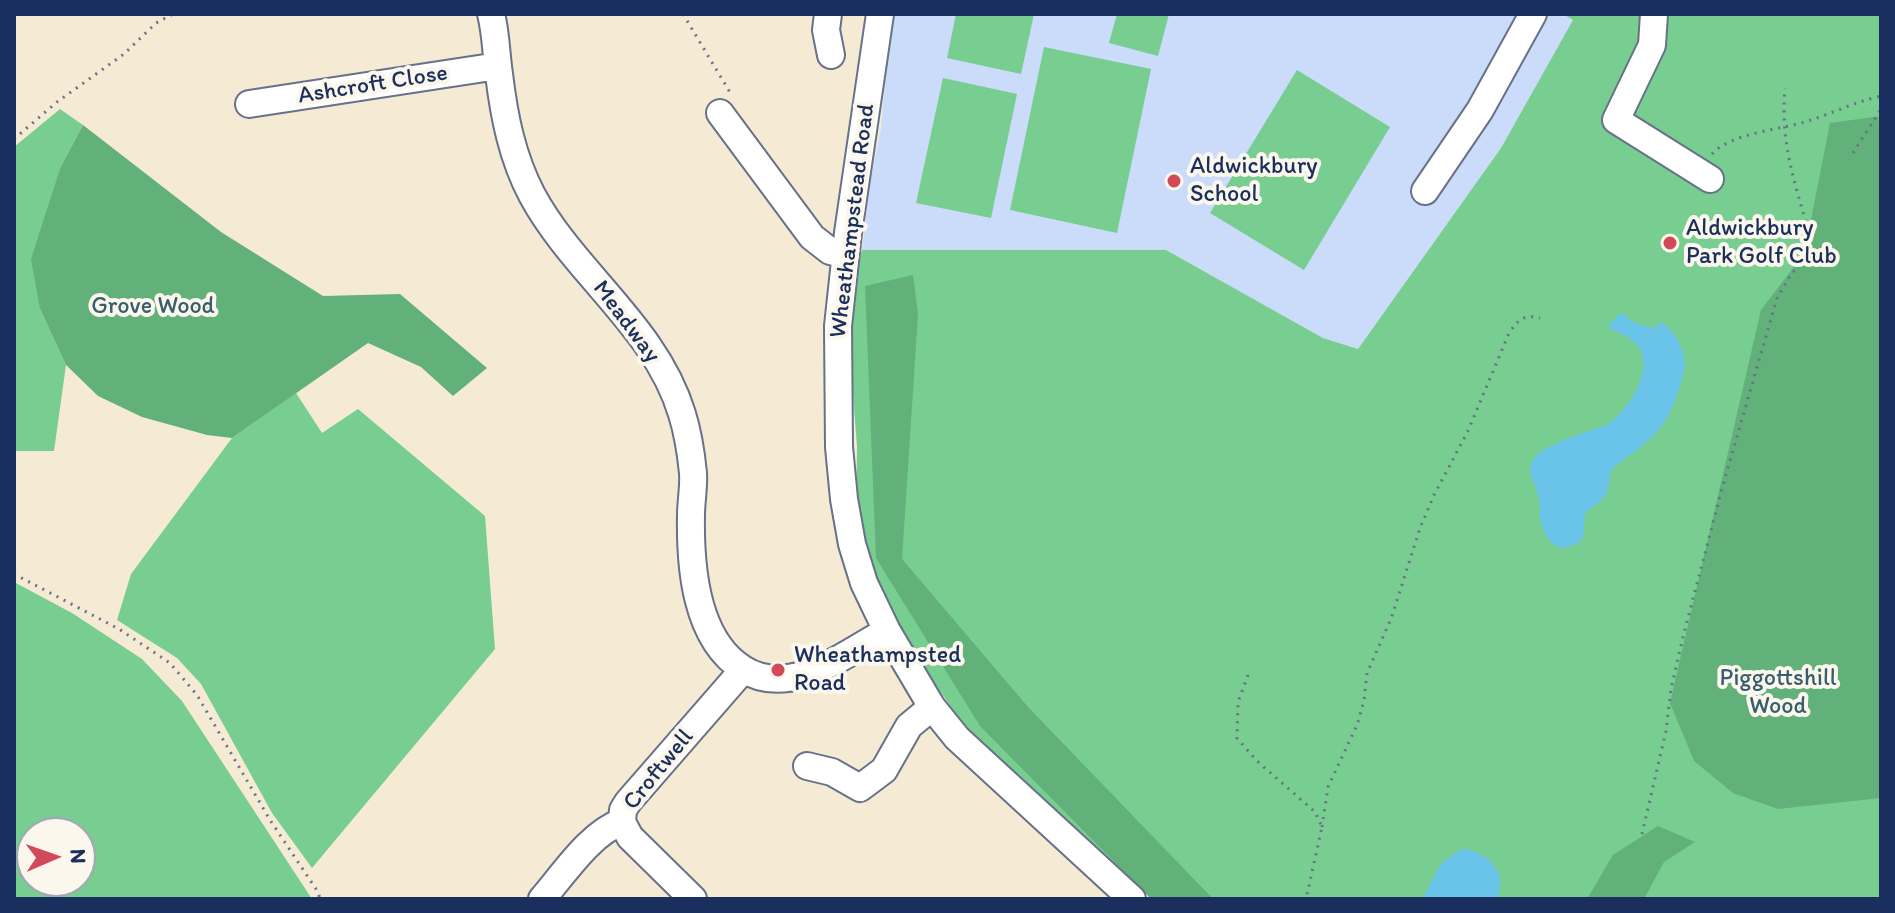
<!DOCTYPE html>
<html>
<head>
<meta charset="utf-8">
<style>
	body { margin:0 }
	#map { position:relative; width:1895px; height:913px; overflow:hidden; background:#f5ebd5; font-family:Itim,sans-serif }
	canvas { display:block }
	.frame { position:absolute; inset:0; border:16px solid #1b2f5e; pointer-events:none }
	.north { position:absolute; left:16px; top:817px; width:80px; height:80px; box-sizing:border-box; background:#fbf7ec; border:2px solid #a1a7b3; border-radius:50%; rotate:88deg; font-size:22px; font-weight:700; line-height:32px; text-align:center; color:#1b2f5e }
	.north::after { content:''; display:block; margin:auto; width:28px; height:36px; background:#d1495b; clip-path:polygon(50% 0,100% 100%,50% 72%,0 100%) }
</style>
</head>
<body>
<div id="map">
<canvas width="1895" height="913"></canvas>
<div class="frame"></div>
<div class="north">N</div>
</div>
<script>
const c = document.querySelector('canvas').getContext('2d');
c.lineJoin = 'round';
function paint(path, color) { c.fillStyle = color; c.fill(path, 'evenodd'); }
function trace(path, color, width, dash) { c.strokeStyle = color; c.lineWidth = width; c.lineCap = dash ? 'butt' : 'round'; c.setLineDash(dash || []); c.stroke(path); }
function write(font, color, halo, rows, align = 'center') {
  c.font = font + ' Itim,sans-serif'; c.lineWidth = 8; c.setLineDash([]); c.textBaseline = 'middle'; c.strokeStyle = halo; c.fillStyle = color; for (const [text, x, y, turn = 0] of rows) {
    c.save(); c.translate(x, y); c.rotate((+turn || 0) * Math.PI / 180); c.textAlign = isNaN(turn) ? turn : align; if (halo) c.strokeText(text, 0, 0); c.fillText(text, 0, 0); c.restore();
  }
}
paint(new Path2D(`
	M891,14h672l10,6 -72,128 -143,201 -35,-11 -157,-88h-304l8,-67 11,-55z`), '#cadcf9');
paint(new Path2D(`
	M956,14h78l-13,60 -74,-16z
	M1117,14h52l-11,42 -49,-13z
	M1563,14h318v885h-728l-117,-108 -47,-38 -34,-40 -32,-47 -49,-88 -18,-65 1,-66 -8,-104 7,-73 6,-20h304l157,88 35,11 143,-201 72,-128z
	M1044,47l107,22 -34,164 -107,-23z
	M1297,70l93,57 -86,143 -94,-57z
	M943,78l74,16 -26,124 -75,-15z
	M60,109l23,16 -22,41 -21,143 26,56 -12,86h-40v-304z
	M296,393l26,40 36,-24 127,107 10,133 -183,219 -40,-55 -71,-129 -24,-26 -60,-38 14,-46 101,-136z
	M14,582l58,31 70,46 40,42 130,198h-298zM32,833h48v48h-48z`), '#78cd90');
paint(new Path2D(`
	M1881,116v682l-103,11 -45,-16 -39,-32 -24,-58 91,-393 35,-46 14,-39 20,-102z
	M83,125l138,107 102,64 77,-2 87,74 -34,28 -32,-29 -53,-24 -136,95 -25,-3 -65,-18 -44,-21 -32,-31 -26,-56 -9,-50 30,-93z
	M913,275l5,39 -16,245 126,148 185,192h-62l-171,-173 -104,-168 -11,-272z
	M1658,826l37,16 -31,20 -20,37h-57l26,-44z`), '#62b07a');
paint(new Path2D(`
	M1623,312c4,10 22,15 33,16l3,-6c13,3 25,26 26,40 0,15 -14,53 -24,65 -12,16 -32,28 -48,41 -4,8 -3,12 -5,20 -3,13 -14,17 -23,25l-2,26c-23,18 -38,5 -43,-21 -1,-6 1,-13 -1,-19 -2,-15 -15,-26 -5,-41 9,-13 57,-27 74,-34 19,-13 43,-49 33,-73 -6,-12 -19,-17 -31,-22l-1,-5z
	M1463,849c25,2 47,26 33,50h-74c16,-25 11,-35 41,-50z`), '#6ac3e8');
const minor = new Path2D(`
	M491,14c5,19 5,40 8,60 5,42 13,83 33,121 42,78 124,132 150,219 6,19 9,39 11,59 1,14 -2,28 -2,42 -1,51 4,124 52,154 47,30 103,-16 144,-38
	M828,14l-2,16 5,25
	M880,14l-32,219 -10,93 1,121 5,52 8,45 12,39 23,48 45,76 25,31 175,161
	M1654,14l-2,31 -36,75 94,59
	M249,104l249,-38
	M720,113l92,124 18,14 15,4
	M1425,191l55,-81 53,-96
	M807,766l25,6 28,16 24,-18 25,-44 23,-19
	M622,822l8,15 63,62
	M542,899c21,-24 49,-67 80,-77l1,-12 5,-8 115,-132`);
trace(minor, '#677188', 30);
trace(new Path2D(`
	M683,14l48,80
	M14,139l43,-37 67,-48 32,-31 17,-9
	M1853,153l28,-44
	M1712,154c19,-21 66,-24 93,-32 26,-8 49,-20 76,-26
	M14,574l105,55 51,34 27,32 73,125 48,72 2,7
	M1248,675l-10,27 -1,36 20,23 58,51 7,15 -16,72
	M1322,827l6,-40 29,-62 7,-24 3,-28 24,-54 29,-91 14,-33 34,-64 41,-98c9,-13 15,-19 31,-15
	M1642,834l24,-103 5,-42 12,-52 38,-145 56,-194 15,-25 14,-14 3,-25c-14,-53 -29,-89 -24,-146`), '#677188', 3, [2, 6]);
trace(minor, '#fff', 26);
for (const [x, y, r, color] of [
	[1174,181,8,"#d1495b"],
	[1670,243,8,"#d1495b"],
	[778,670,8,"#d1495b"]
]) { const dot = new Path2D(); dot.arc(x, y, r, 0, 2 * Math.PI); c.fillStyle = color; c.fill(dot); trace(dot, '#fbf7ec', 3); }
write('24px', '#1b2f5e', '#fbf7ec', [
	["Ashcroft Close",373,85,-9],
	["Wheathampstead Road",853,221,-83],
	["Meadway",626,322,53],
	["Croftwell",659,770,-51]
]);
write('24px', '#1b2f5e', '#fbf7ec', [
	["Aldwickbury",1190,167],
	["School",1190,195],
	["Aldwickbury",1686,229],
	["Park Golf Club",1686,257],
	["Wheathampsted",794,656],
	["Road",794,684]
], 'left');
write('24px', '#375e6d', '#fbf7ec', [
	["Grove Wood",153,307],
	["Piggottshill",1778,679],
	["Wood",1778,707]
]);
</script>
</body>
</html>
